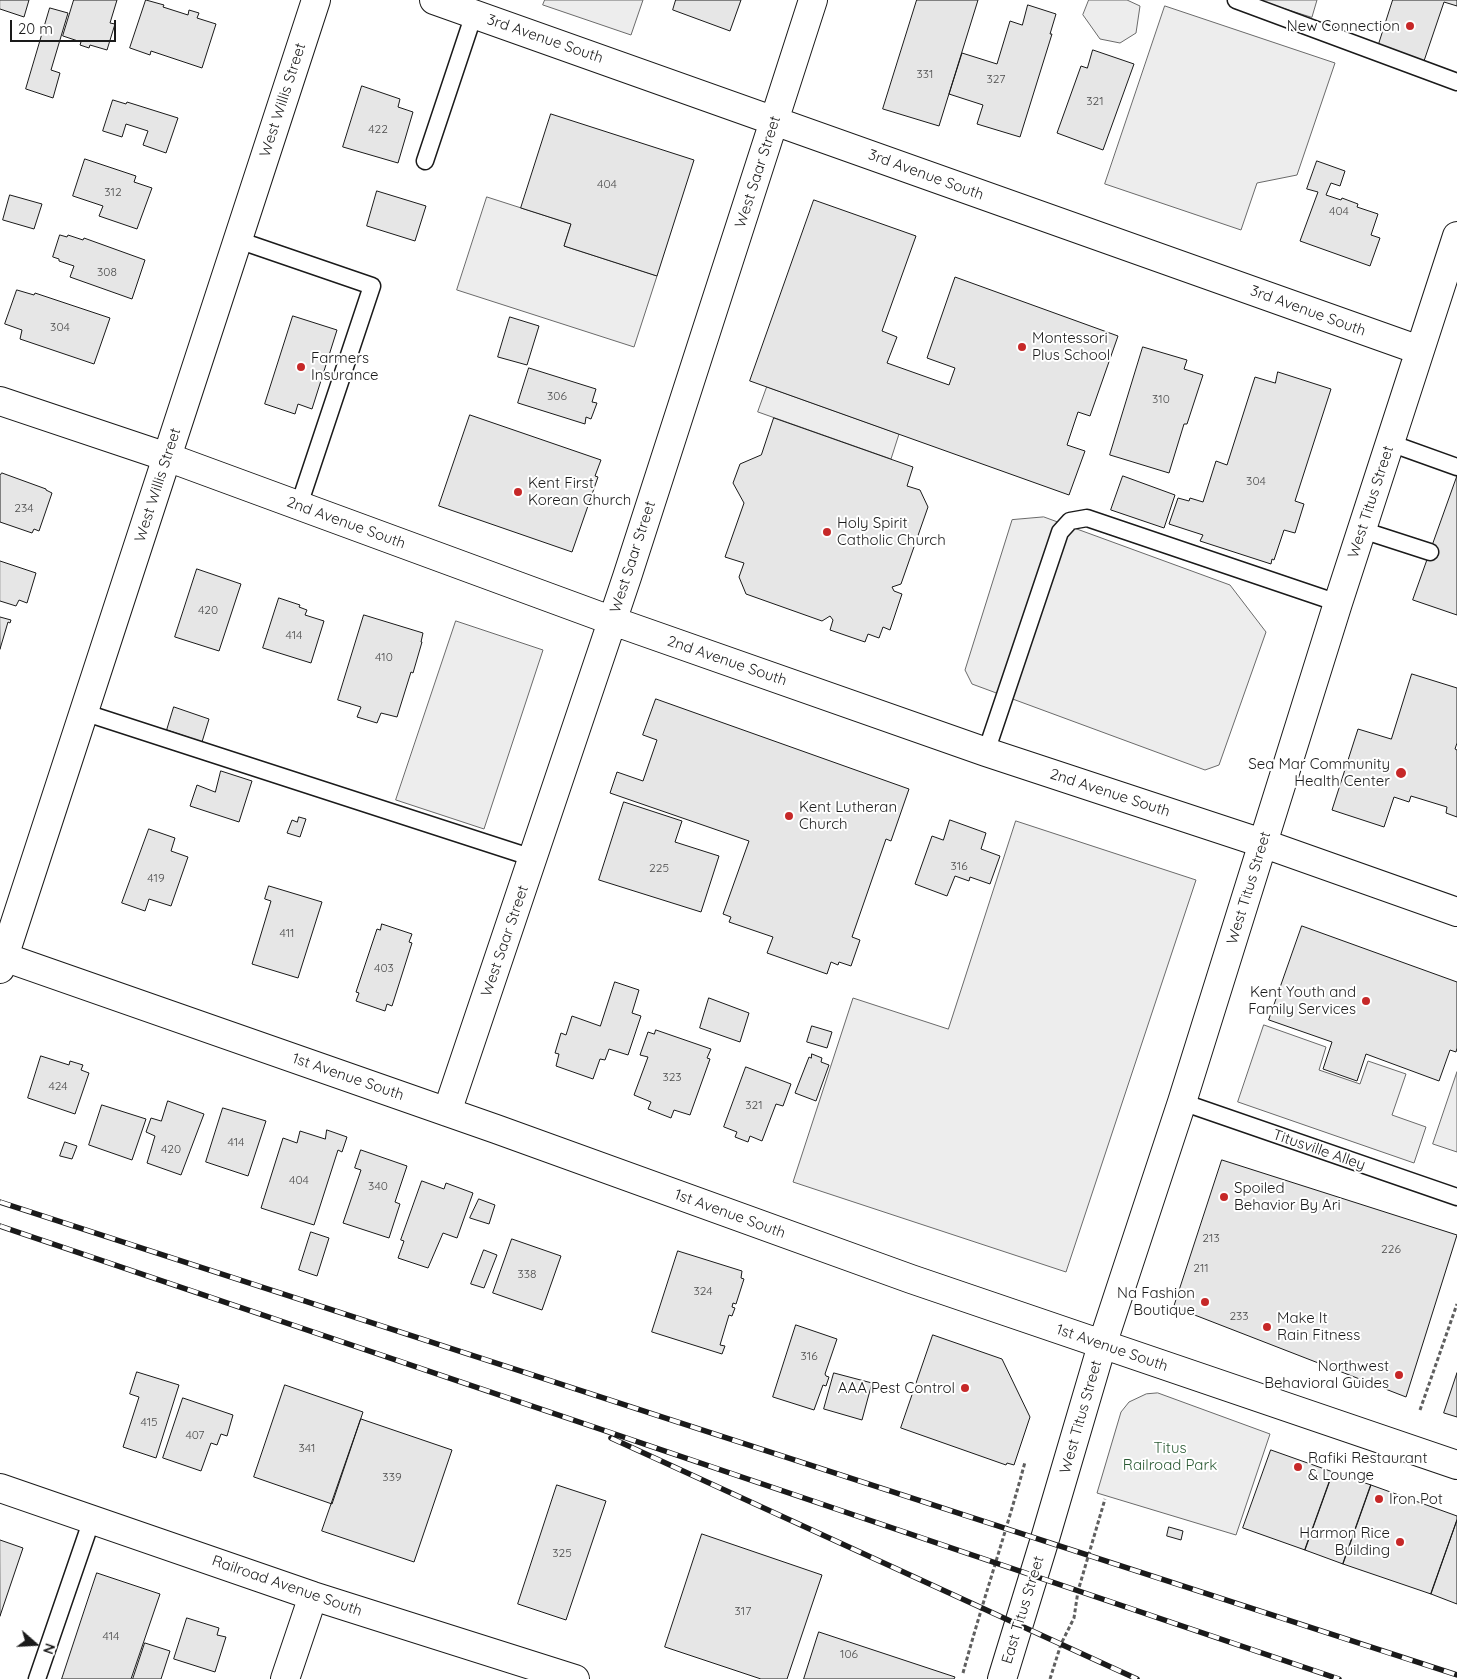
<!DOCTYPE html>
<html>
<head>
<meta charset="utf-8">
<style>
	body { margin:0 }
	#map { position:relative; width:1457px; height:1679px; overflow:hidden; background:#fff; font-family:Quicksand,sans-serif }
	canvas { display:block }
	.north { position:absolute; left:10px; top:1619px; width:50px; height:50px; -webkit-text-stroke:4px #fff; paint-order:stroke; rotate:109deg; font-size:14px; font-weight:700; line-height:20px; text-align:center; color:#1a1a1a }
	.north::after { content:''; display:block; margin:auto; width:18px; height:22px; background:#1a1a1a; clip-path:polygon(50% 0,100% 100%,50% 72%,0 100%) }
	.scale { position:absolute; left:10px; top:20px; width:106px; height:22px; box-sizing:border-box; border:2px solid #1a1a1a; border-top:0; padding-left:6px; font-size:15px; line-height:18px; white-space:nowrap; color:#1a1a1a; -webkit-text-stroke:4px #fff; paint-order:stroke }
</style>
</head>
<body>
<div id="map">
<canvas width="1457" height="1679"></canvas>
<div class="north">N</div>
<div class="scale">20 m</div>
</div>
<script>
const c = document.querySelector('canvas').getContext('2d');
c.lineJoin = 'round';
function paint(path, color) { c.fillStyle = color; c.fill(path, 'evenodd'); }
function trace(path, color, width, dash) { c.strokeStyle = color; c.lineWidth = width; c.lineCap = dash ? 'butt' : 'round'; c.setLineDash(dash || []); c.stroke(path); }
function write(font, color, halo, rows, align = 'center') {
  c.font = font + ' Quicksand,sans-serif'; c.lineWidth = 4; c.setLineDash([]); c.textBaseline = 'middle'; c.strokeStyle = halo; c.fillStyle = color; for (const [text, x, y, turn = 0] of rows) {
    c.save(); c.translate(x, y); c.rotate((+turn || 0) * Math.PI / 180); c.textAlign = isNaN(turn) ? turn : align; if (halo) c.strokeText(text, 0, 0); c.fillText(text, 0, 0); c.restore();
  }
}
const built = new Path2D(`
	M545,0h98l-12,35 -88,-30z
	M1089,0h38l13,6 -4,27 -16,10 -20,-4 -17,-24z
	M1257,0h60l-5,17z
	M1165,6l170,57 -38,112 -40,8 -16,47 -136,-46z
	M487,197l84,27 -7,22 93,30 -23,71 -177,-57z
	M767,387l132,47 -8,25 -133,-47z
	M1044,517l186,68 36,47 -47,133 -14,5 -233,-86 -7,-14 47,-150z
	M456,621l87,29 -59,179 -88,-29z
	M1016,821l180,59 -130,392 -273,-90 60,-184 95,31z
	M1264,1025l62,22 -7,23 41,14 8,-23 38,13 -14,41 34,12 -12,36 -176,-61z
	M1457,1072v80l-24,-8z
	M1158,1393l112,41 -34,101 -139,-42 24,-81 8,-10 17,-8z`);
paint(built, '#ededed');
trace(built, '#6a6a6a', 1);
const building = new Path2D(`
	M0,0h29l-5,17 -24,-8z
	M74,0h43l-7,23 5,1 -8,26 -17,-5 -1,3 -9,-3 1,-3 -18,-6z
	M146,0l18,5 -1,2 25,8 1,-5 10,3 -2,5 19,6 -14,44 -51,-17 -1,4 -20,-7z
	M676,0h65l-11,31 -57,-21z
	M917,0h61l-39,126 -56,-17z
	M1393,0h64v6l-13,-4 -20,59 -46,-14z
	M1028,5l28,9 -6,20h2l-32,103 -43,-13 6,-19 -34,-11 13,-41 35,11 13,-43 12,4z
	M50,8l18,5 -17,57 9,3 -7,25 -27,-9z
	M1093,50l41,14 -31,86 -46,-17 24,-67 6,2z
	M362,86l38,13 -2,8 15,5 -15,51 -55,-16z
	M113,100l13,4 1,-2 51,16 -12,35 -23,-8 5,-14 -22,-7 -4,13 -19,-6z
	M551,114l143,46 -37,116 -93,-30 7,-22 -50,-16z
	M85,159l51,17 -2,6 18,6 -15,41 -38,-13 4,-10 -30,-10z
	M1317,161l28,10 -5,15 -9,-3 -5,12 15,5 1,-2 16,6 -1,3 21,7 -7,21 9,3 -10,28 -70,-25 18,-49 -11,-3z
	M377,191l49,15 -11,35 -48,-15z
	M10,195l32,9 -8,25 -31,-9z
	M814,200l102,36 -34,95 15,6 -10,26 62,22 6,-17 -28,-10 28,-81 163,59 -28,80 -12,-4 -11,33 18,6 -16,44 -319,-114z
	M60,235l7,2 1,-2 15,5 1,-2 61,22 -13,39 -62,-22 4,-11 -15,-5v-2l-6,-2z
	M17,290l17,5 1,-2 75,25 -16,46 -74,-25 2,-9 -17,-6z
	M293,316l44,14 -25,79 -14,-5 -3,10 -30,-10z
	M510,317l29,9 -12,39 -29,-8z
	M1143,347l44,13 -3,9 19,6 -16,49h-3l-15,49 -59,-18z
	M529,368l67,21 -4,13 5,1 -6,16 -5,-2 -1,7 -67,-21z
	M1278,372l53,17 -36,112 9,3 -9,29 -11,-3 -10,30 -2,-1 -1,5 -71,-23 3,-6 -34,-11 9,-26 11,3 1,-3 13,4 13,-41 11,4 28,-88 20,6z
	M470,415l131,45 -6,16 3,1 -26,75 -133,-46z
	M774,418l139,49 -6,19 13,4 8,17 -27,77 -9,3 2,4 8,3 -12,36 -7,-3 -4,11 -11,-4 -3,8 -35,-12 3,-10 -3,-4 -8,5 -76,-27 -7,-17 5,-14 -19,-6 19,-54 -11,-20 7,-19 21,-9z
	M2,473l44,16v1l6,3 -13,38 -5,-2 -2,4 -32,-11v-46z
	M1123,476l52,19 -11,33 -53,-18z
	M1457,476v139l-44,-15z
	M0,561l36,12 -9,30 -8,-3 -3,6 -16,-5z
	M197,569l44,15 -22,67 -44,-14z
	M279,598l21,7 -1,2 8,3 -2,5 19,6 -13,42 -48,-15z
	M364,615l59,18 -2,9h1l-9,31 -2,-1 -14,45 -16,-4 -4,10 -20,-6 4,-10 -23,-7z
	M0,617l11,3 -1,3 -2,-1 -8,27z
	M1412,674l45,14v55l-2,6 2,1v67l-11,-4 1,-6 -36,-11 -2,6 -15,-5 -10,30 -52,-17 26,-81 33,10z
	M656,699l253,90 -18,52 -5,-2 -34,98 8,3 -9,26 -12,-4 -1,3 -7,-3 -4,12 -60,-21 6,-16 -44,-15 2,-5 -8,-3 26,-73 -139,-48 7,-21 26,9 14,-41 -14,-5z
	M174,707l35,12 -7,23 -35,-12z
	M221,771l31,10 -13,41 -49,-16 7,-21 18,7z
	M624,802l58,19 -7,21 44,14 -18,56 -102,-32z
	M299,817l7,2 -6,18 -13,-4 5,-13 5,2z
	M950,820l36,13 -5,16 19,7 -10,28 -20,-7 -1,4 -14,-5 -8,20 -32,-12 17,-48 11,4z
	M149,829l26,9 -4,13 17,6 -17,49 -22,-7 -4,12 -23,-8z
	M269,886l53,16 -24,76 -46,-14 19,-63 -6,-2z
	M382,924l30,10 -3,8 3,1 -20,63 -5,-2 -2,7 -29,-10 3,-8 -3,-1 21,-63 3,1z
	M1302,926l155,56v66l-1,4 -6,-2 -11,31 -73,-27 -9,27 -34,-12 9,-27 -63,-22z
	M615,982l24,8 -7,23 9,3 -13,39 -19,-6 -4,11 -5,-1 -7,20 -37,-13 3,-12 -4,-1 6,-20 5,2 6,-19 28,10z
	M709,998l40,15 -9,29 -40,-14z
	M812,1026l20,6 -5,16 -20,-6z
	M656,1030l55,19 -4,9 3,1 -20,56 -16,-5 -3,8 -23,-9 3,-7 -17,-7 14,-38 -8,-2 8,-23 6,2z
	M812,1054l10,4 -1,4 8,3 -13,36 -21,-8 14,-36 2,1z
	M41,1056l28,9 1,-4 13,4 -2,5 8,3 -14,41 -47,-16z
	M746,1067l45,17 -8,22 -7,-2 -14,37 -12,-5 -2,6 -13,-5 2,-5 -13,-5z
	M168,1101l36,13 -23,61 -34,-12 8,-27 -9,-4 5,-14 10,3z
	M102,1105l44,14 -14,41 -43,-15z
	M223,1108l43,13 -18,55 -42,-14z
	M327,1130l20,7 -5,15 -4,-2 -24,75 -53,-17 22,-70 14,5 3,-12 25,8z
	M65,1142l12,4 -5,13 -12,-3z
	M361,1150l46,16 -12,36 5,2 -11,34 -46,-15 18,-53 -6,-2z
	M1222,1160l235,75 -51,162 -232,-90z
	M422,1181l22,8 2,-6 27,10 -16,45 -14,-5 -15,35 -30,-10 6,-17 -3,-1z
	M479,1199l16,6 -6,19 -19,-6z
	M311,1232l18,6 -12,38 -18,-6z
	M512,1239l49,17 -19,54 -49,-17z
	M484,1250l13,5 -13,33 -13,-4z
	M678,1251l64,20 -1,7 3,1 -8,25 -3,-1 -1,4 3,1 -3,8 -3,-1 -9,30 5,1 -3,8 -70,-22z
	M796,1325l41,14 -12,35 1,2 3,1 -3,9 -3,-1 -9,25 -41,-13z
	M933,1335l69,24 28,58 -16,48 -7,-2 -1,2 -105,-37z
	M137,1372l42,13 -23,73 -33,-11 16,-50 -9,-3z
	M834,1373l38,10 -10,37 -38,-11z
	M1457,1373v44l-13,-4z
	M285,1385l78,27 -31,92 -78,-27z
	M183,1398l50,17 -6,21 -6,-2 -4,11 -6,-2 -10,28 -38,-13z
	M361,1419l91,31 -38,112 -92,-31z
	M1271,1450l62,22 -28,78 -62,-22z
	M1333,1472l38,13 -28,79 -38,-14z
	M557,1485l49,16 -40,119 -48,-16z
	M1371,1485l86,31v4l-26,74 -88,-30z
	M1457,1520v84l-26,-10z
	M1169,1527l14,4 -2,9 -14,-4z
	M702,1534l120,41 -35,104h-26l-96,-32z
	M0,1540l23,8 -23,68z
	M97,1573l63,21 -29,85h-69z
	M187,1618l32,10 -2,7 9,2 -11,35 -41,-13z
	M819,1632l136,45 -1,2h-150z
	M145,1643l25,8 -9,28h-28z`);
paint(building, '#e6e6e6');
trace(building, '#1a1a1a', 1);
const lane = new Path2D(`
	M1236,0l221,82
	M425,161l49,-147
	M238,240l134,46 -73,219
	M1390,443l67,24
	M1362,530l68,22
	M83,712l450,146
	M986,752l74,-220 10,-11 17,-3 251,85
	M1182,1102l275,95
	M37,1679l55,-160`);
const street = new Path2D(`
	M434,0l985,350
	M0,401l167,56 446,164 373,131 276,91 195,69
	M4,957l492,172 415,150 546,186
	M447,1112l180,-535 186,-577
	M0,1488l313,108 262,83
	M285,1679l28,-83
	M1002,1679l42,-137 58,-197 80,-243 156,-499 119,-367`);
const primary = new Path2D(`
	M0,969l316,-969`);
trace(lane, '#1a1a1a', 19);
trace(street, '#1a1a1a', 30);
trace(primary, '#1a1a1a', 30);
trace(new Path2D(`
	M1420,1410l37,-106
	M963,1673c19,-70 43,-140 62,-211
	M1050,1679l11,-35 13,-26 4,-27 27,-92`), '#5f5f5f', 3, [4, 2.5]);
trace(lane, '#fff', 16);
trace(street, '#fff', 28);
trace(primary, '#fff', 28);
const rail = new Path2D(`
	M0,1202l1457,473
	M0,1226l1339,453
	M611,1438l526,241`);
trace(rail, '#1a1a1a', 5.5);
trace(rail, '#fff', 4, [11]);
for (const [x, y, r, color] of [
	[1410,26,5,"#c62828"],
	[1022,347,5,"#c62828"],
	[301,367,5,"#c62828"],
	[518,492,5,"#c62828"],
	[827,532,5,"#c62828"],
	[1401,773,6,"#c62828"],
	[789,816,5,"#c62828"],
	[1366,1001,5,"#c62828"],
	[1224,1197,5,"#c62828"],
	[1205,1302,5,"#c62828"],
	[1267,1327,5,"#c62828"],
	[1399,1375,5,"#c62828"],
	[965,1388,5,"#c62828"],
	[1298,1467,5,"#c62828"],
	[1379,1499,5,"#c62828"],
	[1400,1542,5,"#c62828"]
]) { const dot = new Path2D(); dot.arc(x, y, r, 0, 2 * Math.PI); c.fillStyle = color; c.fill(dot); trace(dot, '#fff', 2); }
write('12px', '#4d4d4d', null, [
	["331",925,74],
	["327",996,79],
	["321",1095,101],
	["422",378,129],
	["404",607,184],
	["312",113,192],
	["404",1339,211],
	["308",107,272],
	["304",60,327],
	["306",557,396],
	["310",1161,399],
	["304",1256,481],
	["234",24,508],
	["420",208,610],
	["414",294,635],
	["410",384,657],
	["316",959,866],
	["225",659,868],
	["419",156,878],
	["411",287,933],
	["403",384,968],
	["323",672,1077],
	["424",58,1086],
	["321",754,1105],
	["414",236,1142],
	["420",171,1149],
	["404",299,1180],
	["340",378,1186],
	["213",1211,1238],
	["226",1391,1249],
	["211",1201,1268],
	["338",527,1274],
	["324",703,1291],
	["233",1239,1316],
	["316",809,1356],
	["415",149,1422],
	["407",195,1435],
	["341",307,1448],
	["339",392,1477],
	["325",562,1553],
	["317",743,1611],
	["414",111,1636],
	["106",849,1654]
]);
write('15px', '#1a1a1a', '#fff', [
	["New Connection",1400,26,"right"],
	["Montessori",1032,338],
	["Plus School",1032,355],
	["Farmers",311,358],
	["Insurance",311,375],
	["Kent First",528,483],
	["Korean Church",528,500],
	["Holy Spirit",837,523],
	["Catholic Church",837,540],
	["Sea Mar Community",1390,764,"right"],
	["Health Center",1390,781,"right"],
	["Kent Lutheran",799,807],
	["Church",799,824],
	["Kent Youth and",1356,992,"right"],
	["Family Services",1356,1009,"right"],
	["Spoiled",1234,1188],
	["Behavior By Ari",1234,1205],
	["Na Fashion",1195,1293,"right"],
	["Boutique",1195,1310,"right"],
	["Make It",1277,1318],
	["Rain Fitness",1277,1335],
	["Northwest",1389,1366,"right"],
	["Behavioral Guides",1389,1383,"right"],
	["AAA Pest Control",955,1388,"right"],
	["Rafiki Restaurant",1308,1458],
	["& Lounge",1308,1475],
	["Iron Pot",1389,1499],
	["Harmon Rice",1390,1533,"right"],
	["Building",1390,1550,"right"]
], 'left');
write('15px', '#1a1a1a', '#fff', [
	["3rd Avenue South",545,39,19],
	["West Willis Street",283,100,-72],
	["West Saar Street",758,172,-72],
	["3rd Avenue South",926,175,20],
	["3rd Avenue South",1308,311,20],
	["West Willis Street",158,485,-72],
	["West Titus Street",1371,502,-72],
	["2nd Avenue South",346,523,20],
	["West Saar Street",633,557,-72],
	["2nd Avenue South",727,661,19],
	["2nd Avenue South",1110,793,18],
	["West Titus Street",1249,888,-73],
	["West Saar Street",505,941,-71],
	["1st Avenue South",348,1077,19],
	["Titusville Alley",1319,1150,19],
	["1st Avenue South",730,1214,20],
	["1st Avenue South",1112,1348,19],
	["West Titus Street",1081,1417,-74],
	["Railroad Avenue South",287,1586,19],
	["East Titus Street",1023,1610,-73]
]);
write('15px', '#2b5a34', '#fff', [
	["Titus",1170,1448],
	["Railroad Park",1170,1465]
]);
</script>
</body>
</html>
